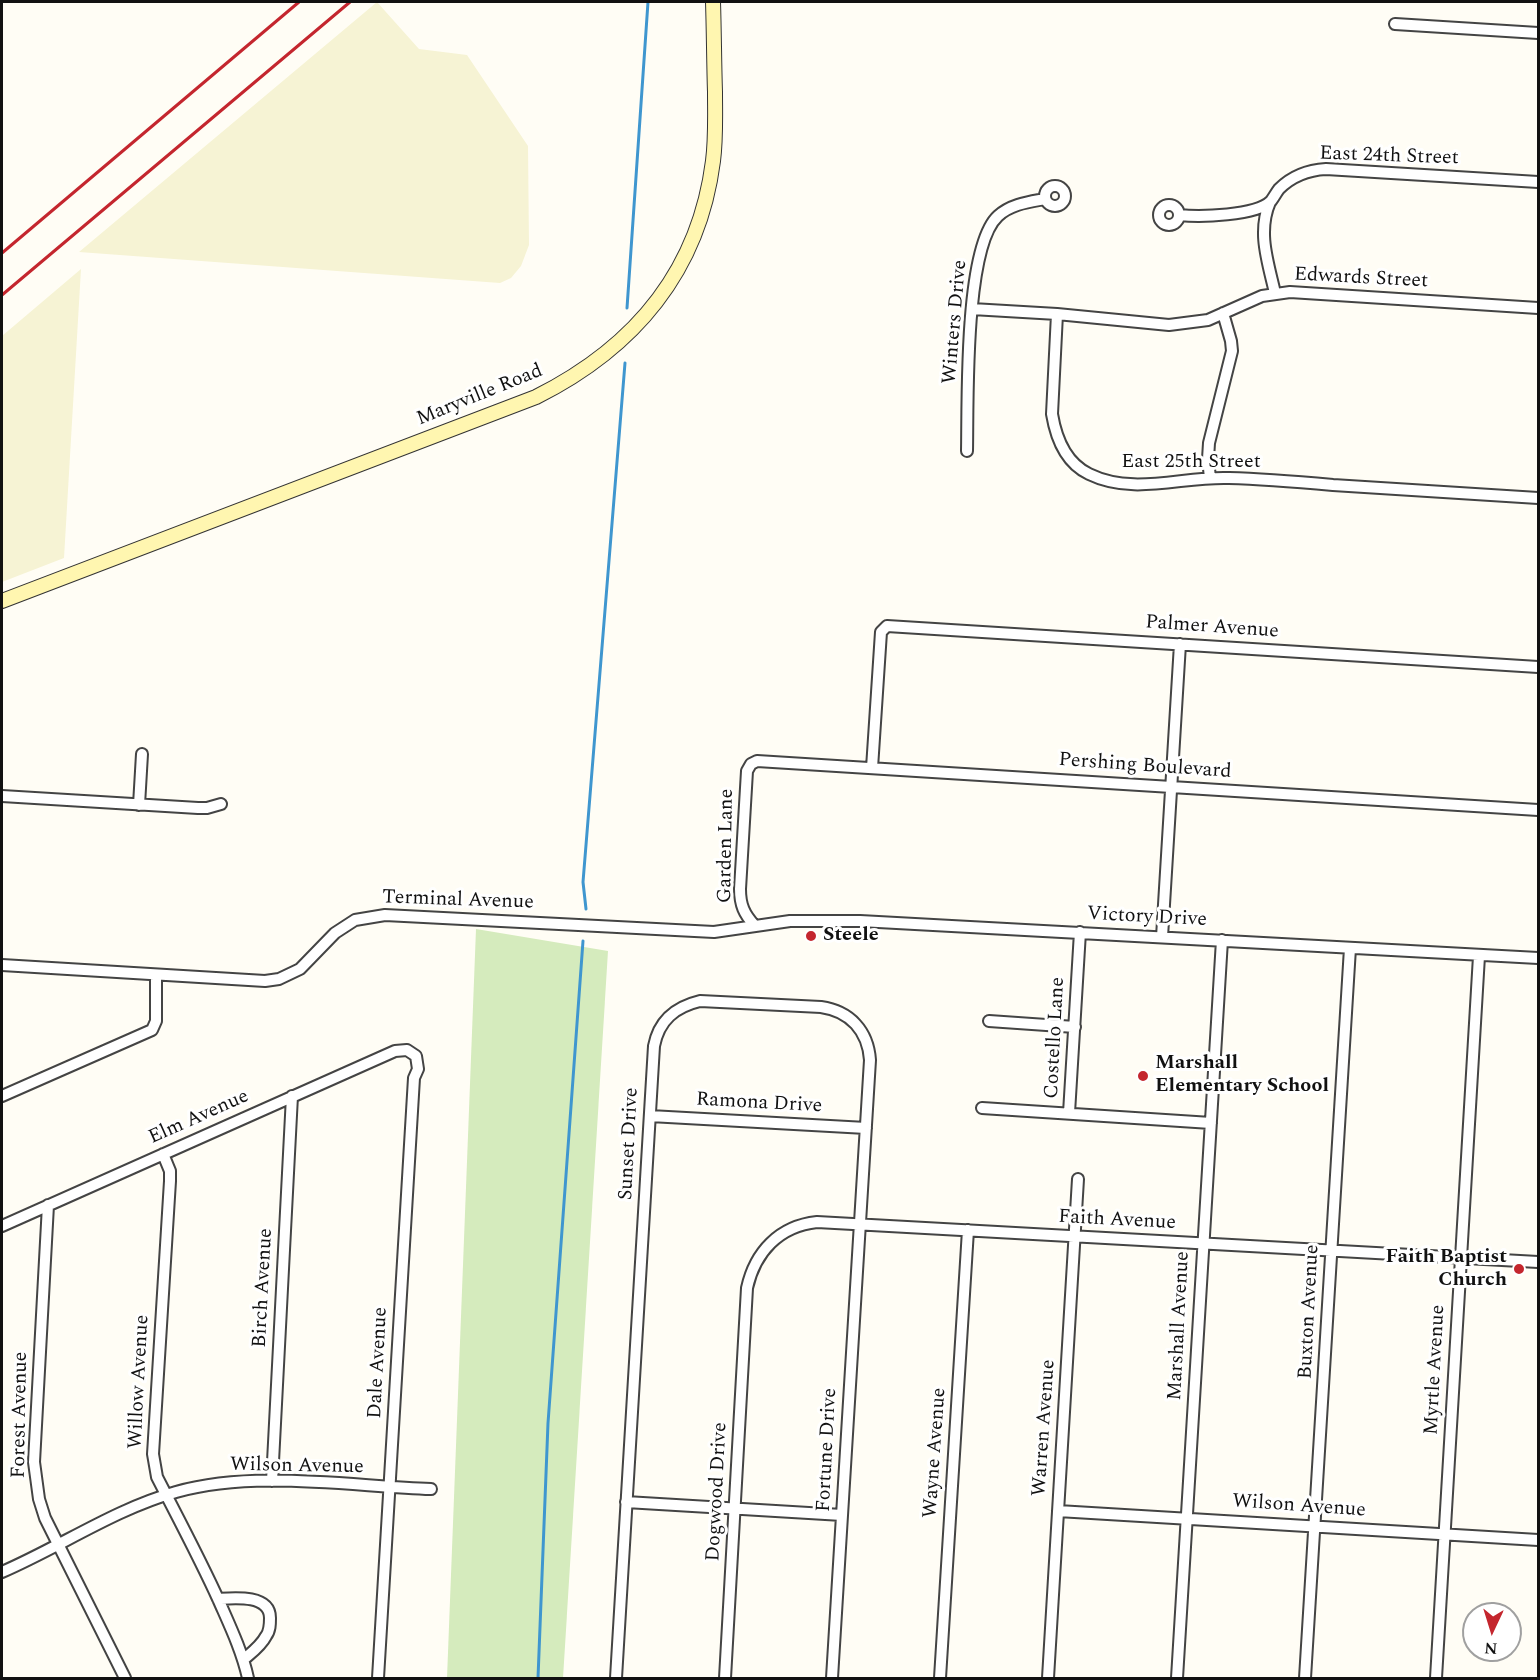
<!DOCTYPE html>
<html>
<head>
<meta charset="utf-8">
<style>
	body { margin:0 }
	#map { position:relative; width:1540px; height:1680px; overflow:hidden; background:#fffdf5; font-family:Spectral,serif }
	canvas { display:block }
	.frame { position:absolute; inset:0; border:3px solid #111; pointer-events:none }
	.north { position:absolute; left:1462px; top:1602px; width:60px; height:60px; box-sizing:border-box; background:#fff; border:2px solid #a0a0a0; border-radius:50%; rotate:184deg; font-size:16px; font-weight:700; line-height:24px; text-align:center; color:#111 }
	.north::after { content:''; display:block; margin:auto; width:21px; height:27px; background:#c4262e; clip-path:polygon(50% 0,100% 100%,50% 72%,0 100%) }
</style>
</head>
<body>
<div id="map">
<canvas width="1540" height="1680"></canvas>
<div class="frame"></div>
<div class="north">N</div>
</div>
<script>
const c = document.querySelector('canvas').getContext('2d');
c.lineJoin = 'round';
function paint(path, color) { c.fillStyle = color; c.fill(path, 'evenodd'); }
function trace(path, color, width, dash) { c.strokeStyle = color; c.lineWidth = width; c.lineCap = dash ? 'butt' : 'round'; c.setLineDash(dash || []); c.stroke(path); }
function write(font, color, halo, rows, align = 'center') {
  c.font = font + ' Spectral,serif'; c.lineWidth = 6; c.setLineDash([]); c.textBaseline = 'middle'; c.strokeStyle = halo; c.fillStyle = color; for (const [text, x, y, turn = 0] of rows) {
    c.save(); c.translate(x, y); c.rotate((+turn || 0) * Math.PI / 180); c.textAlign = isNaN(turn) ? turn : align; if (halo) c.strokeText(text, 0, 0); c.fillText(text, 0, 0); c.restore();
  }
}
paint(new Path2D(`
	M377,2l42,47 48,6 61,91 1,99 -8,21 -10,12 -11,5 -421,-31z
	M81,269l-17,289 -62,24v-246z`), '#f6f3d4');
paint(new Path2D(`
	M476,929l132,22 -45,727h-116z`), '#d5ebbd');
trace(new Path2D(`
	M627,308l21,-306
	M586,909l-3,-27 42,-519
	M538,1678l10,-255 35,-482`), '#3f96cf', 3);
const street = new Path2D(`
	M1395,24l143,9
	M1045 196a10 10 0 1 1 20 0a10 10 0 1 1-20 0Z
	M1270,202c-13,30 -2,60 5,91
	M1159 215a10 10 0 1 1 20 0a10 10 0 1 1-20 0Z
	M1179,215c21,2 77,1 92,-14 3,-4 5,-8 8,-12 13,-13 29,-19 47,-20l212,13
	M972,309l85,5 112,11 39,-5 54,-24 28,-4 248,16
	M1057,314l-5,100c4,24 14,49 37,60 45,22 93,2 140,4 34,1 70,4 104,7 69,4 137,9 205,13
	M967,451c1,-48 -3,-204 31,-235 13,-12 31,-14 47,-17
	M1210,478l-2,-19 1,-16 23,-92 -1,-10 -8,-28
	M872,768l9,-136 6,-6 651,41
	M2,796l196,12h9l14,-4
	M139,805l3,-51
	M755,926c-11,-12 -15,-21 -15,-37l7,-118 4,-7 6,-3 781,49
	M1162,937l18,-293
	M2,965l263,16 14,-2 21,-10 35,-36 20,-13 30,-5 329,17 76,-11h70l678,37
	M989,1021l86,6
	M2,1096l150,-66 4,-9v-46
	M982,1108l229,15
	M1069,1113l11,-181
	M650,1116l216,12
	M163,1154l7,17v10l-17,273 4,23c21,41 43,82 62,124 11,25 23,50 29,77
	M48,1205l-14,257 5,37 6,19 80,160
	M2,1226l393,-175 12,-1 9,6 2,13 -4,9 -36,600
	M272,1481l20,-385
	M626,1502l216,13
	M1058,1511l480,29
	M2,1572c58,-25 113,-63 174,-80 79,-22 173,-6 255,-3
	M218,1599c15,-1 52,-5 52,19 0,6 0,13 -4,18 -5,10 -15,17 -23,24
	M616,1678l38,-632c5,-26 21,-39 46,-45l121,6c29,4 47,24 49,53l-38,618
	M725,1678l22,-390c8,-36 32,-62 70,-66l721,40
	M940,1678l28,-448
	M1048,1678l30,-499
	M1177,1678l45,-738
	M1305,1678l45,-730
	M1436,1678l43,-722`);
const secondary = new Path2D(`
	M2,601l534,-204c98,-49 163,-126 177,-236 3,-23 2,-46 2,-69 -1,-30 -1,-60 -2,-90`);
trace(street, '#444', 14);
trace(secondary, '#333', 16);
trace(street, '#fff', 10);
trace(secondary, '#fff6b0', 14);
trace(new Path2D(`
	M2,253l297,-251
	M2,295l348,-293`), '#c4262e', 3);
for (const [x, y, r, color] of [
	[811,936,6,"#c4262e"],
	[1143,1076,6,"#c4262e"],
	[1519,1269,6,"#c4262e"]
]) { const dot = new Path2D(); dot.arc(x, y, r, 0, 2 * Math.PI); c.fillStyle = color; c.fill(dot); trace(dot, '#fff', 2); }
write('20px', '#111', '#fff', [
	["East 24th Street",1389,157,2],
	["Edwards Street",1361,279,3],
	["Winters Drive",956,322,-85],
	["Maryville Road",480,396,-22],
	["East 25th Street",1191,463],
	["Palmer Avenue",1212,628,4],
	["Pershing Boulevard",1145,767,4],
	["Garden Lane",727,846,-89],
	["Terminal Avenue",458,901,2],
	["Victory Drive",1147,918,3],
	["Costello Lane",1056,1038,-87],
	["Ramona Drive",759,1104,3],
	["Elm Avenue",199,1118,-24],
	["Sunset Drive",630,1144,-87],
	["Faith Avenue",1117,1221,3],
	["Birch Avenue",264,1288,-87],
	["Buxton Avenue",1310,1312,-87],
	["Marshall Avenue",1180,1326,-87],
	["Dale Avenue",379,1363,-87],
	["Myrtle Avenue",1436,1370,-87],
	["Willow Avenue",140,1382,-87],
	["Forest Avenue",21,1415,-89],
	["Warren Avenue",1045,1428,-86],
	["Fortune Drive",828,1450,-87],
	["Wayne Avenue",936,1453,-86],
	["Wilson Avenue",297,1467,1],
	["Dogwood Drive",718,1492,-87],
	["Wilson Avenue",1299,1507,4]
]);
write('bold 20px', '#111', '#fff', [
	["Steele",823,936],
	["Marshall",1155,1064],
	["Elementary School",1155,1087],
	["Faith Baptist",1507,1258,"right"],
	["Church",1507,1281,"right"]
], 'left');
</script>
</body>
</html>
